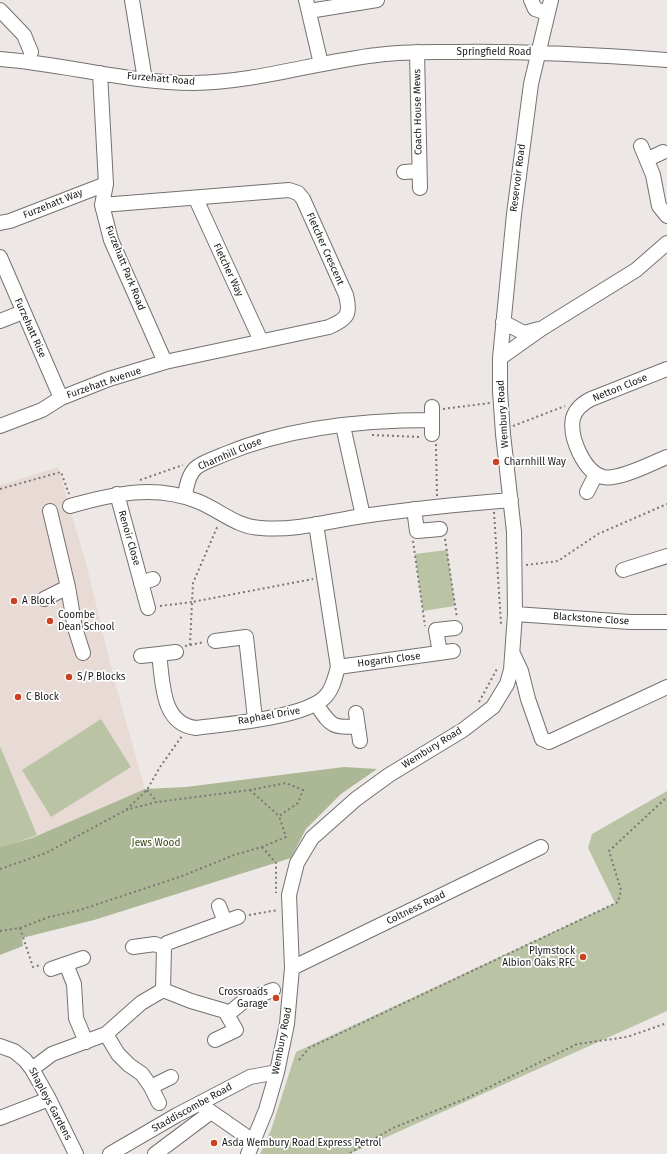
<!DOCTYPE html>
<html>
<head>
<meta charset="utf-8">
<style>
	body { margin:0 }
	canvas { display:block; background:#ede8e6 }
</style>
</head>
<body>
<canvas width="667" height="1154"></canvas>
<script>
const c = document.querySelector('canvas').getContext('2d');
c.lineJoin = 'round';
function paint(path, color) { c.fillStyle = color; c.fill(path, 'evenodd'); }
function trace(path, color, width, dash) { c.strokeStyle = color; c.lineWidth = width; c.lineCap = dash ? 'butt' : 'round'; c.setLineDash(dash || []); c.stroke(path); }
function write(font, color, halo, rows, align = 'center') {
  c.font = font + ' "Fira Sans",sans-serif'; c.lineWidth = 3.5; c.setLineDash([]); c.textBaseline = 'middle'; c.strokeStyle = halo; c.fillStyle = color; for (const [text, x, y, turn = 0] of rows) {
    c.save(); c.translate(x, y); c.rotate((+turn || 0) * Math.PI / 180); c.textAlign = isNaN(turn) ? turn : align; if (halo) c.strokeText(text, 0, 0); c.fillText(text, 0, 0); c.restore();
  }
}
paint(new Path2D(`
	M58,467l29,100 26,108 32,114 -118,51 -27,8v-363z`), '#e8dbd6');
paint(new Path2D(`
	M447,550l8,56 -32,5 -8,-57z
	M101,719l30,48 -80,50 -29,-47z
	M0,746l37,89 -37,13z
	M667,791v220l-318,143h-89l11,-24 25,-78 319,-149 -27,-55 4,-14z`), '#bac4a4');
paint(new Path2D(`
	M344,767l33,2 -36,25 -35,35 -15,29 -197,62 -72,18 1,8 -23,9v-108l32,-9 113,-49 41,-2z`), '#acb795');
const minor = new Path2D(`
	M132,0l13,80
	M306,0l15,64
	M531,0l4,9 12,4
	M0,10l24,25 7,17
	M309,11l68,-11
	M417,52l3,136
	M0,59c65,5 129,24 194,24 63,-1 122,-21 183,-28 27,-4 54,-3 81,-3 70,-1 139,3 209,8
	M100,73l6,111 -4,21 9,35 54,122
	M641,146l12,29 6,31 8,10
	M648,159l15,-7
	M404,172l15,-1
	M196,199l65,142
	M0,223l10,-2 96,-37
	M0,257l61,141
	M0,321l23,-9
	M503,322l21,11 15,-4
	M500,358l41,-29 95,-59 31,-27
	M667,369l-76,30c-8,4 -15,9 -18,19 -4,19 11,54 30,59 15,4 49,-14 64,-20
	M432,407v27
	M0,426l42,-16 19,-12 48,-19 56,-17 164,-35c18,-8 22,-12 17,-32l-43,-96 -5,-6 -9,-3 -187,15
	M343,426l20,90
	M587,492l9,-18
	M117,494l31,114
	M185,497c1,-9 4,-24 12,-30 8,-6 19,-9 28,-13 62,-26 140,-34 207,-34
	M70,506c43,-12 84,-22 127,-5 23,9 39,26 64,27 34,3 69,-7 102,-12 49,-7 98,-12 148,-16
	M414,509l3,22 23,-2
	M623,570l44,-14
	M141,583l12,-4
	M68,587l7,41 8,25
	M44,599l24,-12 -18,-76
	M515,614l115,8h37
	M215,641l31,-4 9,82
	M440,653l-4,-23 19,-2
	M159,654l17,-2
	M513,654l8,17 7,28 14,40 7,3 118,-55
	M141,656l18,-2c4,28 2,70 37,74 30,-4 108,-10 129,-31 8,-8 10,-20 13,-30l-22,-143
	M338,667l115,-16
	M316,704c14,20 15,25 42,22
	M356,713l4,28
	M219,906l6,16
	M133,947l22,-3 9,4
	M66,964l8,20 2,34 10,24
	M292,968l249,-121
	M51,969l32,-11
	M163,990l28,11 34,10 11,19 -21,10
	M228,1014l16,-13 29,-11
	M106,1034l12,20 11,11 13,9 9,13 8,16
	M0,1046l14,5 11,9 7,9 17,30 27,55
	M32,1069l20,-15 54,-20 35,-31 22,-13 1,-42 3,-5 71,-26
	M151,1087l20,-10
	M204,1107l49,34
	M0,1118l49,-19
	M110,1154l67,-39 73,-38 27,-5
	M155,1154l56,-42
	M248,1154l18,-44 11,-38 10,-48 5,-56 -3,-73 8,-32 15,-25 44,-39 33,-24 74,-45 30,-23 14,-23 4,-14 4,-56 -1,-82 -11,-98 -3,-43v-33l14,-144 17,-130 20,-84`);
trace(minor, '#75716f', 16);
trace(new Path2D(`
	M443,409l47,-6
	M513,426l52,-20
	M372,435l50,2
	M436,444l1,52
	M140,480l43,-15
	M0,489l61,-17 8,22
	M494,512l7,112
	M445,539l12,79
	M413,541l12,85
	M526,565l32,-4 40,-27 69,-30
	M160,606l32,-4 1,-19 25,-58
	M190,645l14,-3
	M185,646l5,-1 2,-43 121,-23
	M479,702l19,-35
	M147,790l10,12
	M250,790l29,26
	M262,847l14,16v30
	M0,869l46,-16 80,-43 21,-20 13,-23 22,-31
	M249,915l29,-5
	M20,928l13,39 7,-2
	M0,931l20,-3 29,-11 31,-7 102,-34 52,-21 28,-8 24,-10 -7,-21 19,-13 5,-13 -17,-7 -36,7 -93,12 -31,8
	M299,1060l10,-12 309,-146 3,-12 -12,-39 58,-54
	M350,1153l43,-25 74,-30 110,-54 50,-7 40,-14`), '#7b7776', 2, [2, 3]);
trace(minor, '#fff', 14);
for (const [x, y, r, color] of [
	[496,462,4,"#cc4220"],
	[14,601,4,"#cc4220"],
	[50,621,4,"#cc4220"],
	[69,677,4,"#cc4220"],
	[18,697,4,"#cc4220"],
	[583,957,4,"#cc4220"],
	[276,998,4,"#cc4220"],
	[214,1143,4,"#cc4220"]
]) { const dot = new Path2D(); dot.arc(x, y, r, 0, 2 * Math.PI); c.fillStyle = color; c.fill(dot); trace(dot, '#fff', 1.5); }
write('10px', '#1a1818', '#fff', [
	["Springfield Road",494,52],
	["Furzehatt Road",161,79,5],
	["Coach House Mews",418,112,-91],
	["Reservoir Road",518,178,-83],
	["Furzehatt Way",53,204,-22],
	["Fletcher Crescent",325,249,66],
	["Furzehatt Park Road",125,268,68],
	["Fletcher Way",228,270,65],
	["Furzehatt Rise",30,328,66],
	["Furzehatt Avenue",104,383,-19],
	["Netton Close",620,388,-22],
	["Wembury Road",503,414,-94],
	["Charnhill Close",230,454,-23],
	["Renoir Close",129,538,74],
	["Blackstone Close",591,619,4],
	["Hogarth Close",389,660,-7],
	["Raphael Drive",269,716,-10],
	["Wembury Road",432,748,-32],
	["Coltness Road",416,908,-26],
	["Wembury Road",282,1041,-79],
	["Shapleys Gardens",50,1104,62],
	["Staddiscombe Road",192,1108,-29]
]);
write('10px', '#1a1818', '#fff', [
	["Charnhill Way",504,462],
	["A Block",22,601],
	["Coombe",58,615],
	["Dean School",58,627],
	["S/P Blocks",77,677],
	["C Block",26,697],
	["Plymstock",575,951,"right"],
	["Albion Oaks RFC",575,963,"right"],
	["Crossroads",268,992,"right"],
	["Garage",268,1004,"right"],
	["Asda Wembury Road Express Petrol",222,1143]
], 'left');
write('10px', '#38450d', '#fff', [
	["Jews Wood",156,843]
]);
</script>
</body>
</html>
